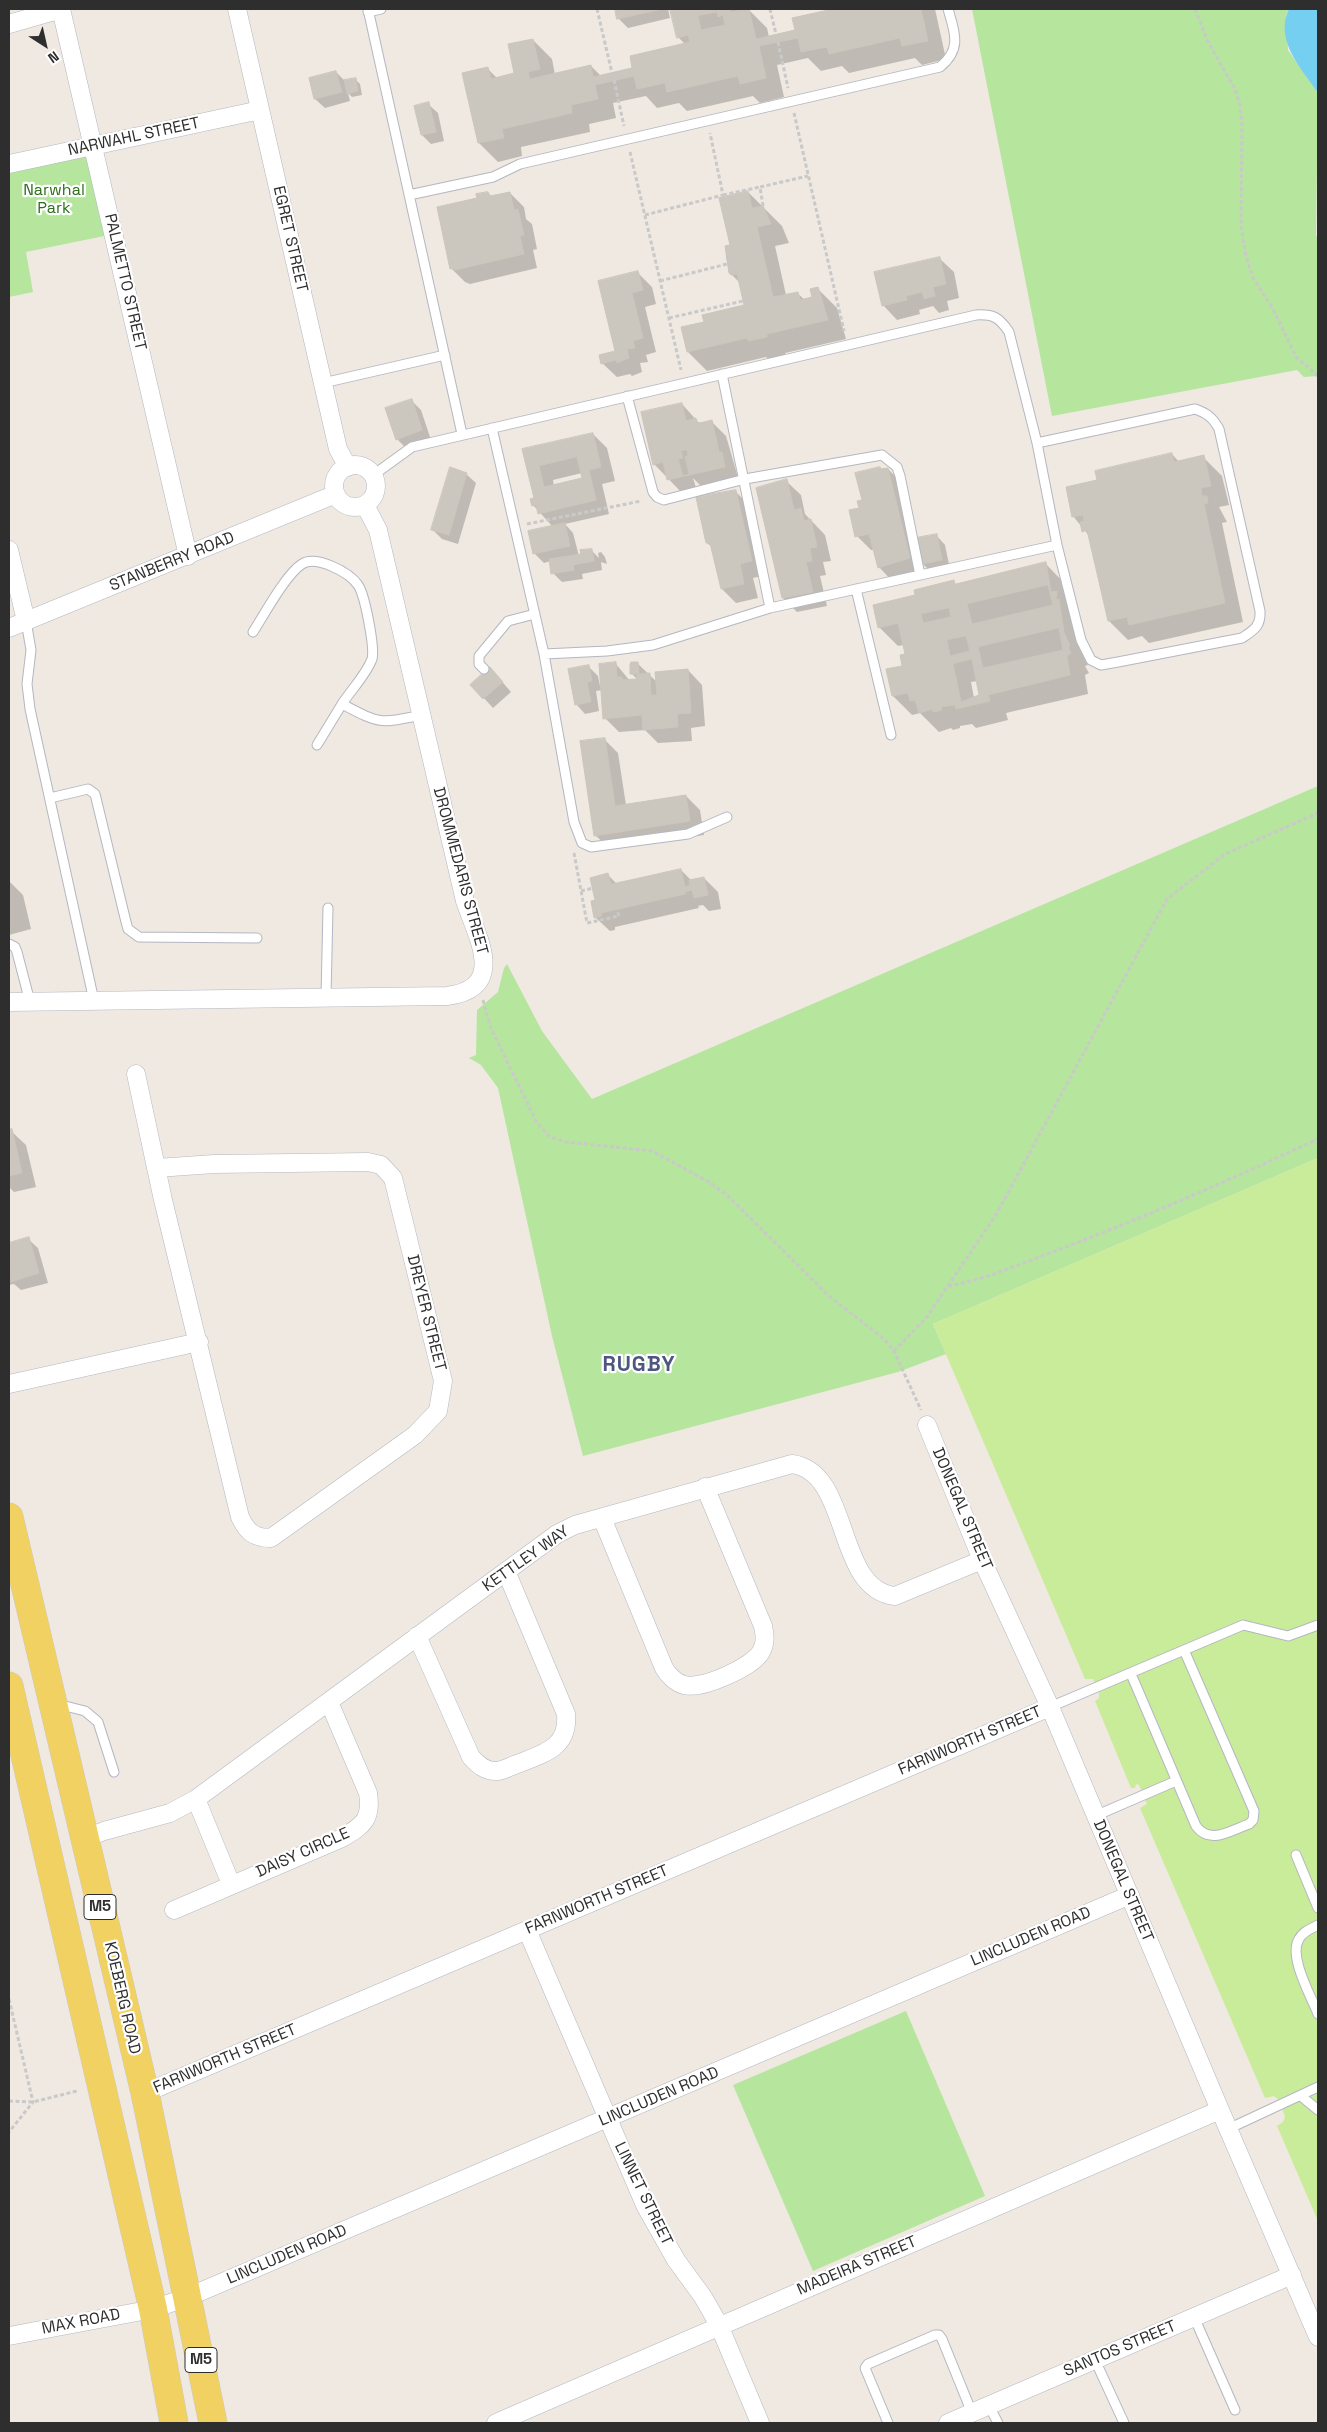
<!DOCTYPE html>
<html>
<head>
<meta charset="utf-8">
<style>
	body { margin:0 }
	#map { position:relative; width:1327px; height:2432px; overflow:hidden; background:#efe9e1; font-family:"Space Grotesk",sans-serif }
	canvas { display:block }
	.frame { position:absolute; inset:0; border:10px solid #2e2e2e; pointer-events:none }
	.north { position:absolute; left:20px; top:20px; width:50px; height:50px; -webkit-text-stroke:4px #fff; paint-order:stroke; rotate:145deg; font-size:14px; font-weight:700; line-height:20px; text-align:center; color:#2e2e2e }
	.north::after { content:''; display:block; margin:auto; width:18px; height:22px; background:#2e2e2e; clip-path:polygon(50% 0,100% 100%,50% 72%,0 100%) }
</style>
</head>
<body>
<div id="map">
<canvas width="1327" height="2432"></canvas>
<div class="frame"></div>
<div class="north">N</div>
</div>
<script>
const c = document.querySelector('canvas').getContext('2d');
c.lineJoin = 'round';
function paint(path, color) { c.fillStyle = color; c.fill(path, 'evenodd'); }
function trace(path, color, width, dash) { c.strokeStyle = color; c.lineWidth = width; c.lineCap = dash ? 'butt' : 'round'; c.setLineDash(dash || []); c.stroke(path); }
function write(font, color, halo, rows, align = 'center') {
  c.font = font + ' "Space Grotesk",sans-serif'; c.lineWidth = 4.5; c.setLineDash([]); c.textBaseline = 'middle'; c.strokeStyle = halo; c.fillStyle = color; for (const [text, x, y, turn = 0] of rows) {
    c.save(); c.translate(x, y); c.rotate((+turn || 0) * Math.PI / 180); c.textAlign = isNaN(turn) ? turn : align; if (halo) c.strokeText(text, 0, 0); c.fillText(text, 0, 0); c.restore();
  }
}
paint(new Path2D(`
	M972,9h317l-3,6 2,35 30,43 -2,143 2,1v139l-14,1 -7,-7 -245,46z
	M93,146l21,88 -88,18 7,40 -24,5v-133z
	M1318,786v372l-385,166 13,30 -48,18 -315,84 -31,-120 -54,-248 -17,-23 -12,-7 7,-3 1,-45 21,-18 6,-24 3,-4 35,67 50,68z
	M906,2011l79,185 -172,75 -80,-186z`), '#b6e59e');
paint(new Path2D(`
	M1318,1158v1063l-41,-95 6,-4 2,-5 -6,-17 -5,-4 -9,2 -125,-290 7,-4 -8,-19 -3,-1 -1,4h-4l-36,-87 4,-3v-5l-6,-14h-8l-152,-355z`), '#c9ec9a');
paint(new Path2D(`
	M1289,9h29v84c-17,-25 -44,-53 -29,-84z`), '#75cff0');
paint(new Path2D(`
	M619,9h49l2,9 -42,10 -9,-9 -2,-9z
	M671,9h77l19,19 2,9 28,-6 -3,-12 45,-10h96l11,50 -24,6 -7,-7 -66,15 -7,-7 -21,5 -13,-13 -31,7 7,32 -24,6 -7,-7 -66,15 -8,-8 -22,5 -11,-12 -33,7 3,15 -27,6 1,8 -69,15 1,9 -24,6 -19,-19 9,-74 9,9 19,-4 17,-34 19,19 3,16 36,-9 10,10 33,-7 51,-25 -7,-7z
	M336,72l9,9 10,-2 5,5 2,11 -10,2 -4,-4 2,8 -25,7 -10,-9z
	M428,104l10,9 6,28 -13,3 -9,-9z
	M748,192l34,34 7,17 -14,3 11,49 11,-2 8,7 8,-2 5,-9 19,19 9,31 -61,14 1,2 -18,4 -2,-2 -59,14 -19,-19 17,-29 40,-17 -5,-23 -8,-8 -6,-18z
	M488,193l4,4 18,-4 14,14 2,12 6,5 5,25 -4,1 4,18 -67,16 -5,-2 -14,-14 28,-69z
	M939,258l15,14 5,26 -12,3 2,9 -10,3 -6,-7 -14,4 1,4 -23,6 -14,-15z
	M638,273l14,14 4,17 -11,3 11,45 -10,3 2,7 -8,1 2,9 -10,4 -2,-2 -13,3 -15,-14 14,-11 -16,-70z
	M411,400l10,10 10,30 -25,8 -9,-9z
	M682,404l17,19 12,-2 15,15 13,45 -35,8 -11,-11 4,13 -14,3 -29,-30z
	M593,434l14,14 8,33 -13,3 7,30 -44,10 8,9 6,23 12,-6 8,8 -1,-5 3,-1 4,5 2,7 -6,-2 1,8 -20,4 1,5 -21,3 -9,-9 -2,-12 -7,2 -9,-9 18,-27 -20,-22 2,-6 -11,-49zM582,473l2,6 -30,7 -1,-6z
	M1172,454l7,8 24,-5 19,19 7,29 -10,2 8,15 -5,1 21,99 -94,21 -7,-7 -14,4 -19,-19 -19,-84 -17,-21 26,-35z
	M888,469l14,14 15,64 19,-12 9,10 5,24 -18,4 -11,-11 2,11 -30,9 -14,-15 -5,-17h-3l-14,-14 6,-35 19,-31z
	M466,474l10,9 -18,61 -16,-5 -10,-10z
	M786,481l15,14 4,19 20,21 6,26 -8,1 3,13 -6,1 7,30 -30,6 -14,-14z
	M735,491l14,14 17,70 -13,3 5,20 -22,5 -14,-14 -10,-42 -5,-4z
	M1046,564l18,19 14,36 6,39 4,7 -3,1 4,7 -4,2 3,19 -82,19 2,7 -32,8 -4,-4 -12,2v2l-7,2 -2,-2 -12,4 -19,-19 -8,2 -19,-19 13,-41 -2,-10 -6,1 -19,-19 38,-31 36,-14 3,3zM978,681l3,15 -7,2 -3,-16z
	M637,663l20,19 31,-12 14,15 3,41 -14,2 1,13 -34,2 -13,-13 -26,2 -14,-14 -3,-28 -6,1 3,20 -14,3 -9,-10 13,-37 9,9 2,10 16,-22 14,17 8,-1 -6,-6z
	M499,678l12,14 -18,16 -21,-23z
	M604,739l14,14 8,52 60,-9 14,14 4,25 -94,14 -15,-14z
	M681,870l11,11 12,-3 14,14 3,17 -12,2 -6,-6 -5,1 1,2 -84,19v3l-5,1 -15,-14 2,-16 11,-26 9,9z
	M9,881l14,14 8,34 -22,6z
	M9,1131h2l15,14 10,42 -22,5 -5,-5z
	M28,1239l10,9 10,35 -27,7 -7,-6 -5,1v-41z`), '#0003');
const building = new Path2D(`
	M615,9h47l-45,10z
	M670,9h60l1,3 18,-3 7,30 39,-9 -3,-12 41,-9h88l7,32 -26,5 -2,-8 -71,16 -2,-7 -26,5 -3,-14 -20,4 -19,4 7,32 -26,6 -2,-8 -71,16 -2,-9 -28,6 -3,-13 -39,9 3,14 -27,6 1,8 -70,16 2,9 -26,5 -16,-70 26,-6 3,12 23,-6 -6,-29 25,-5 7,30 -12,3 2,7 61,-14 2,12 39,-9 -2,-12 60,-14 -2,-7 -11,3zM717,12l1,5 5,-2 2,10 -24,5 -3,-14z
	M336,71l6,21 -28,7 -5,-21z
	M356,78l2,13 -11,3 -3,-14z
	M429,102l7,30 -15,3 -7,-29z
	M748,191l4,17 11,-2 8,18 -14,3 16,70 25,-5 2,8 12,-3 -2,-8 8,-2 10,33 -61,14v3l-19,4 -1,-3 -60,14 -6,-25 23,-5 -2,-7 42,-10 -7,-31 -6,1 -2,-2 -4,-27 5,-1 -11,-47z
	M488,192l2,4 20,-4 4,18 4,-1 6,26 -4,1 4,18 -69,16 -1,-2 -4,1 -13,-62 40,-9 -1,-4z
	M940,257l6,27 -13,3 2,9 -11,3 -2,-7 -16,4 1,4 -25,6 -8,-34z
	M638,271l5,19 -11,3 11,45 -10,3 2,7 -8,1 2,9 -12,5 -1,-3 -15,4 -2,-9 16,-4 -17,-70z
	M412,399l10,31 -26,10 -11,-32z
	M682,403l4,18 10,-3 1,4 3,1 12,-3 7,32h3l3,15 -58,13 -4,-18 -10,3 -12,-53zM687,450l1,5 -3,2 4,17 -6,2 -5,-17 5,-1 -2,-7z
	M593,433l8,34 -12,3 7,30 -58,14 -2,-9 -4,1 -2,-7 4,-1 -12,-49zM577,457l5,21 -38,9 -5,-21z
	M1172,453l2,9 30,-7 7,31 -10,2 1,8h5l1,7 -4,1 21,99 -96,22 -2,-8 -19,4 -21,-91 -5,2 -2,-10 4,-1 -1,-6 -11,2 -6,-30 31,-7 -2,-9z
	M450,467l17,6 -18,62 -18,-5z
	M880,467l1,2 7,-1 22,90 -32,10 -9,-34 -14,3 -6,-27 10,-2 -2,-7 5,-1 -7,-27z
	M787,479l7,31 7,-2 3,13 7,-2 6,28 -7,1 2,13 -6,1 7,30 -31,6 -26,-110z
	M736,490l16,71 -12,3 4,20 -23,5 -11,-46h-4l-10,-46z
	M565,523l5,23 -37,8 -5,-23z
	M937,534l5,26 -20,4 -6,-26z
	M592,549l2,12 -21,4 1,5 -23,4 -2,-15 32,-5 -1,-4z
	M1046,562l5,30 6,-1 -1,9 3,-1 5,33 6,14 -2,1 3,6 -4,3 3,19 -82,20 2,6 -34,8 -1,-4 -8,1 -6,1 1,3 -9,2v-3l-14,4 -4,-13 -5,1 -2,-8 -16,3 -6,-27 16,-3 -2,-11 5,-1 -7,-31 -20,5 -5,-23 42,-10 -1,-5 40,-10 1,4zM1048,585l5,20 -81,19 -5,-20zM949,608l2,9 -28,6 -2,-9zM1059,628l4,22 -80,18 -5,-21zM966,636l4,15 -20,5 -3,-16zM972,659l7,36 -18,7 -8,-38z
	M616,662l1,15h5v3l15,-1v-5h-7v-9l1,-3h7l1,12 11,-1 1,22h6l-2,-23 33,-3 3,44 -14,1 1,13 -35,3 -1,-15 -39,4 -4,-55z
	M589,665l3,16 -5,1 4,20 -16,3 -7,-36z
	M490,667l13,15 -20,17 -13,-14z
	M605,738l10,68 71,-11 4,26 -96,15 -14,-95z
	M681,869l4,18 5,-2 -1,-5 15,-3 4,18 -14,3 -2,-8 -7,2v2l-84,19 1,3 -8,2 -3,-17 4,-1 -5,-22 18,-5 3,11z
	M12,1129l10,44 -13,3v-46z
	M29,1237l10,36 -28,9 -2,-39z`);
paint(building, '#cbc7bf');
trace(building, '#cbc5ba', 1);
const lane = new Path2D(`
	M368,9l94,425
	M368,12l13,-3
	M409,195l84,-18 27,-13 420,-97c22,-18 15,-34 8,-58
	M722,374l48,234
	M323,383l122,-28
	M627,396l26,96 4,5 7,3 81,-21 137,-24 15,12 3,9 20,99
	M492,428l52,226 30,168 8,21 9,4 97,-13 39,-17
	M372,476l40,-29 564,-132c17,-1 23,2 33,17l28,111 20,102 24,95 10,20 10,5 17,-3 124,-24c12,-8 19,-12 18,-27l-41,-182c-6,-11 -12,-16 -24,-20l-158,34
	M856,589l35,146
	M26,621l5,29 -4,34 3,25 64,292
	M253,632c11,-17 33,-58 49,-68 14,-9 47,8 56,21 7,10 17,63 14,74 -6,16 -21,31 -30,45
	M544,654l63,-3 46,-6 117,-37 287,-63
	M484,669l-5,-5v-8l29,-35 27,-7
	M317,745l25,-41c38,20 37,20 80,11
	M50,798l38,-9 7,5 31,128 2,7 11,8 118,1
	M9,944l6,3 2,5 13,50
	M326,997l2,-89
	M1131,1674l65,152c14,19 33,5 53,-2l4,-4 1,-9 -70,-161
	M57,1704l28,7 13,11 16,50
	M1050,1707l193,-82 45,11 30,-11
	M1095,1816l81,-35
	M1296,1855l22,53
	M1318,1925c-7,4 -15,6 -19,14 -11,17 12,57 19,75
	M1301,2096l17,14
	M1228,2129l90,-42
	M1194,2317l41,93
	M1095,2360l29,63
	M989,2406l9,17
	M888,2423l-23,-55 3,-4 67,-29h4l3,4 30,74`);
const street = new Path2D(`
	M61,9l127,547
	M237,9l101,440 10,18
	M9,24l52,-15
	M9,164l251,-54
	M334 486a21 21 0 1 1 42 0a21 21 0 1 1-42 0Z
	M9,550l17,71
	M9,628l327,-134
	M9,1002l438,-6c61,-8 30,-59 18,-95l-87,-371 -13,-25
	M136,1074l27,126 77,317c7,15 14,21 31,21l144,-103 23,-24 5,-30 -50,-203 -12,-13 -13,-3 -154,2 -57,4
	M9,1384l190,-42
	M927,1425l55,135 68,147 170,403 98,227
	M602,1518l62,150c4,7 12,15 20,17 18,5 68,-18 77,-33 5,-9 4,-17 2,-26l-58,-139
	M417,1636l54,121c7,8 15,15 27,14 7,-1 15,-6 22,-8 25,-10 49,-16 46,-49l-60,-143
	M196,1799l35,85
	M84,1839l20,-8 66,-18 26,-14 361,-265 18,-9 217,-61c60,8 42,125 103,132l87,-36
	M174,1910l168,-72c22,-13 30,-19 26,-45l-39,-91
	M527,1930l118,275 31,55 27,37 16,28 41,98
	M145,2093l905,-386
	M9,2336l144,-27 35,-12 942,-402
	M496,2423l724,-313
	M948,2423l344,-148`);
const primary = new Path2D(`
	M9,1517l136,576 68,330
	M9,1686l144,623 21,114`);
trace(lane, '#b4b7c1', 11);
trace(street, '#b4b7c1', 19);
trace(primary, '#c9c9c9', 29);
trace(new Path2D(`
	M597,9l15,64
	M770,9l6,25
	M1195,9l13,33 26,45 6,18 2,19 -1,102 5,30 7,22 20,31 23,48 22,19
	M778,42l10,46
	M614,80l10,46
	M794,113l50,218
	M630,152l51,218
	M723,195l37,-8
	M763,206l-3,-19 48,-11
	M645,215l78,-20 -13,-62
	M660,281l67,-17
	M669,318l74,-17
	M527,524l114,-23
	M574,853l13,70 32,-7 -2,-6
	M581,891l12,-3
	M483,1000l7,26 47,97 13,14 16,5 86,9 57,31 19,14 101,100 55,43 10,12 27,59
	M948,1286c40,-7 77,-24 115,-38 87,-33 171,-70 255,-109
	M894,1351l33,-34 70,-104 170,-314 58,-45 93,-41
	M9,1999l24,103 -24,30
	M9,2101l24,1 44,-11`), '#c9c9c9', 3, [4, 2.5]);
trace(lane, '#fff', 9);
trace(street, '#fff', 18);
trace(primary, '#f2d163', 28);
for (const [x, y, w] of [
	[100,1907,32],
	[201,2360,32]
]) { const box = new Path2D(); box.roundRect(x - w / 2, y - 12.5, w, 25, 4); c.fillStyle = '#fff'; c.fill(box); trace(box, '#2e2e2e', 1); }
write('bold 15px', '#2e2e2e', null, [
	["M5",100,1907],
	["M5",201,2360]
]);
write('16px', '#2e2e2e', '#fff', [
	["NARWAHL STREET",134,137,-12],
	["EGRET STREET",290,239,77],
	["PALMETTO STREET",125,282,77],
	["STANBERRY ROAD",172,562,-22],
	["DROMMEDARIS STREET",460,871,75],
	["DREYER STREET",426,1313,76],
	["DONEGAL STREET",962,1509,67],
	["KETTLEY WAY",526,1559,-35],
	["FARNWORTH STREET",970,1741,-23],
	["DAISY CIRCLE",303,1853,-24],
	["DONEGAL STREET",1123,1881,67],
	["FARNWORTH STREET",597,1900,-23],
	["LINCLUDEN ROAD",1031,1937,-23],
	["KOEBERG ROAD",122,1998,77],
	["FARNWORTH STREET",225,2059,-23],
	["LINCLUDEN ROAD",659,2097,-23],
	["LINNET STREET",643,2194,64],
	["LINCLUDEN ROAD",287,2255,-23],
	["MADEIRA STREET",857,2266,-23],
	["MAX ROAD",81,2322,-11],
	["SANTOS STREET",1120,2349,-23]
]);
write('16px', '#2c6e1b', '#fff', [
	["Narwhal",54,191],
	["Park",54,209]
]);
c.letterSpacing = '1px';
write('bold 21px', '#4d5680', '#fff', [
	["RUGBY",639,1365]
]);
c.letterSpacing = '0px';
</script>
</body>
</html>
